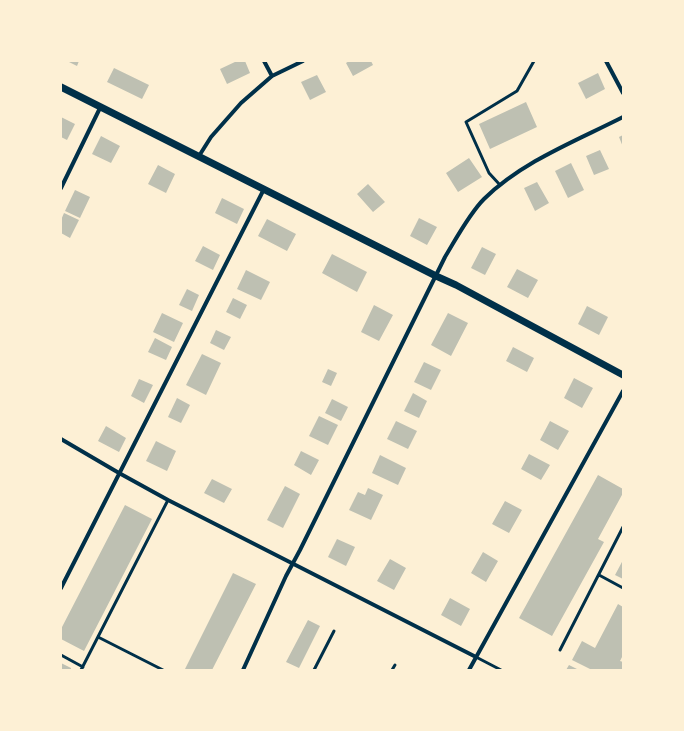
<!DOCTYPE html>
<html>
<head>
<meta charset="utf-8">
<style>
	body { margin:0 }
	#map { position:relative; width:684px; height:731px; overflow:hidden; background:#fdf0d5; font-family:Lora,serif }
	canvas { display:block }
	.frame { position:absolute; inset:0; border:62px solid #fdf0d5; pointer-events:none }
</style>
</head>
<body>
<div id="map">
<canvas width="684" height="731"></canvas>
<div class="frame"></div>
</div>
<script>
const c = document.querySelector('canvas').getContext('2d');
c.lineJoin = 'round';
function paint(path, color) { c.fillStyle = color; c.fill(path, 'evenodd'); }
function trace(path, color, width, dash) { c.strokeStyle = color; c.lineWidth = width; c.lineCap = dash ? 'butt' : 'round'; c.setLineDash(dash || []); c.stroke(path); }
paint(new Path2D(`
	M67,61h12l-2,5z
	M237,61h8l5,12 -23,11 -7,-15z
	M349,61h22l2,4 -20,11 -7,-13z
	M114,68l35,17 -7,14 -35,-17z
	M598,73l7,16 -19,10 -8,-16z
	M317,75l9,17 -16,8 -9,-18z
	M526,102l11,25 -47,22 -11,-25z
	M61,117l14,7 -8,16 -6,-3z
	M623,135v12l-4,-10z
	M101,136l19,10 -9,17 -19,-9z
	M600,150l9,19 -15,6 -8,-19z
	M469,158l13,19 -24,15 -12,-19z
	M571,163l13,27 -16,8 -13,-27z
	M158,165l17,9 -9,19 -18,-9z
	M537,182l12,21 -14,8 -11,-23z
	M368,184l17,18 -12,10 -16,-18z
	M75,190l15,7 -10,21 -15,-7z
	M222,198l22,11 -7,15 -22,-11z
	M64,213l15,7 -9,18 -9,-5v-13z
	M419,218l18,9 -10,18 -17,-9z
	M267,219l29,15 -9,17 -29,-15z
	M203,246l17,9 -7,15 -18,-9z
	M482,247l14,7 -11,21 -14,-7z
	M332,254l35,18 -10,20 -35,-19z
	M517,269l21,11 -10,18 -21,-11z
	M246,270l24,12 -9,18 -24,-11z
	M187,289l12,6 -7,16 -13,-6z
	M233,298l14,7 -7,14 -14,-7z
	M374,305l19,10 -14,26 -18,-9z
	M587,306l21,11 -9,18 -21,-11z
	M162,313l21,10 -9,19 -21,-10z
	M448,313l20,10 -17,33 -20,-11z
	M216,330l15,7 -7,13 -14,-7z
	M155,338l17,9 -6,13 -18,-8z
	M513,347l21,11 -7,14 -21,-11z
	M202,354l19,9 -15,32 -20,-10z
	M424,362l17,8 -10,20 -17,-8z
	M328,369l9,4 -6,13 -9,-4z
	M574,378l19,10 -11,20 -18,-10z
	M139,379l14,6 -9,18 -13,-7z
	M413,393l14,8 -8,17 -15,-7z
	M177,398l13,7 -9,18 -13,-6z
	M332,399l16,8 -7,14 -16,-8z
	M319,416l19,9 -10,20 -19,-9z
	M396,421l21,10 -9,18 -21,-10z
	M550,421l19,10 -11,19 -18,-10z
	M106,426l20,12 -7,14 -21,-11z
	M156,441l20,10 -9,20 -21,-10z
	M301,451l18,9 -8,15 -17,-10z
	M529,454l21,11 -9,15 -20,-11z
	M380,455l26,13 -8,17 -26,-12z
	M598,475l25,14v4l-25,46 6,3 -52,94 -33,-18z
	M212,479l20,10 -8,14 -20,-10z
	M285,486l15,8 -17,34 -16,-8z
	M368,488l15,7 -12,25 -22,-10 9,-18 7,3z
	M505,501l17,9 -13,23 -17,-9z
	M125,505l27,14 -68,132 -23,-12v-10z
	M337,539l18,8 -9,19 -18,-9z
	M483,552l15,9 -12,21 -15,-9z
	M390,559l16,9 -12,22 -17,-9z
	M623,560v19l-8,-4z
	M233,573l23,11 -44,86h-25l-2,-1z
	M450,598l20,11 -9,17 -20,-11z
	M618,604l5,3v48l-3,6 3,1v8h-31l-20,-10 10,-19 13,7z
	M308,620l12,6 -21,42 -13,-6z
	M61,663l10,5v2h-10z
	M569,665l10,5h-13z`), '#bec0b2');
trace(new Path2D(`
	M500,185l-11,-12 -23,-51 51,-31 17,-30
	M599,575l24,13
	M98,637l65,33
	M560,650l63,-123
	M61,655l22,12
	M476,657l25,13
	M81,670l87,-170
	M314,670l20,-39
	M392,670l3,-5`), '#003049', 3);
trace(new Path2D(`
	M264,61l8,15
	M606,61l17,32
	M199,156l12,-19 30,-34 31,-27 31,-15
	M61,188l39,-80
	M61,439l58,34 49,27 308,157
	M61,588l203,-399
	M243,670l43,-94 14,-26 145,-293c11,-18 24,-43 39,-58 39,-38 92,-58 139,-82
	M469,670l154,-279`), '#003049', 4);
trace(new Path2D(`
	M61,87l375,189 20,9 167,90`), '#003049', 7);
</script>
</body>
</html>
